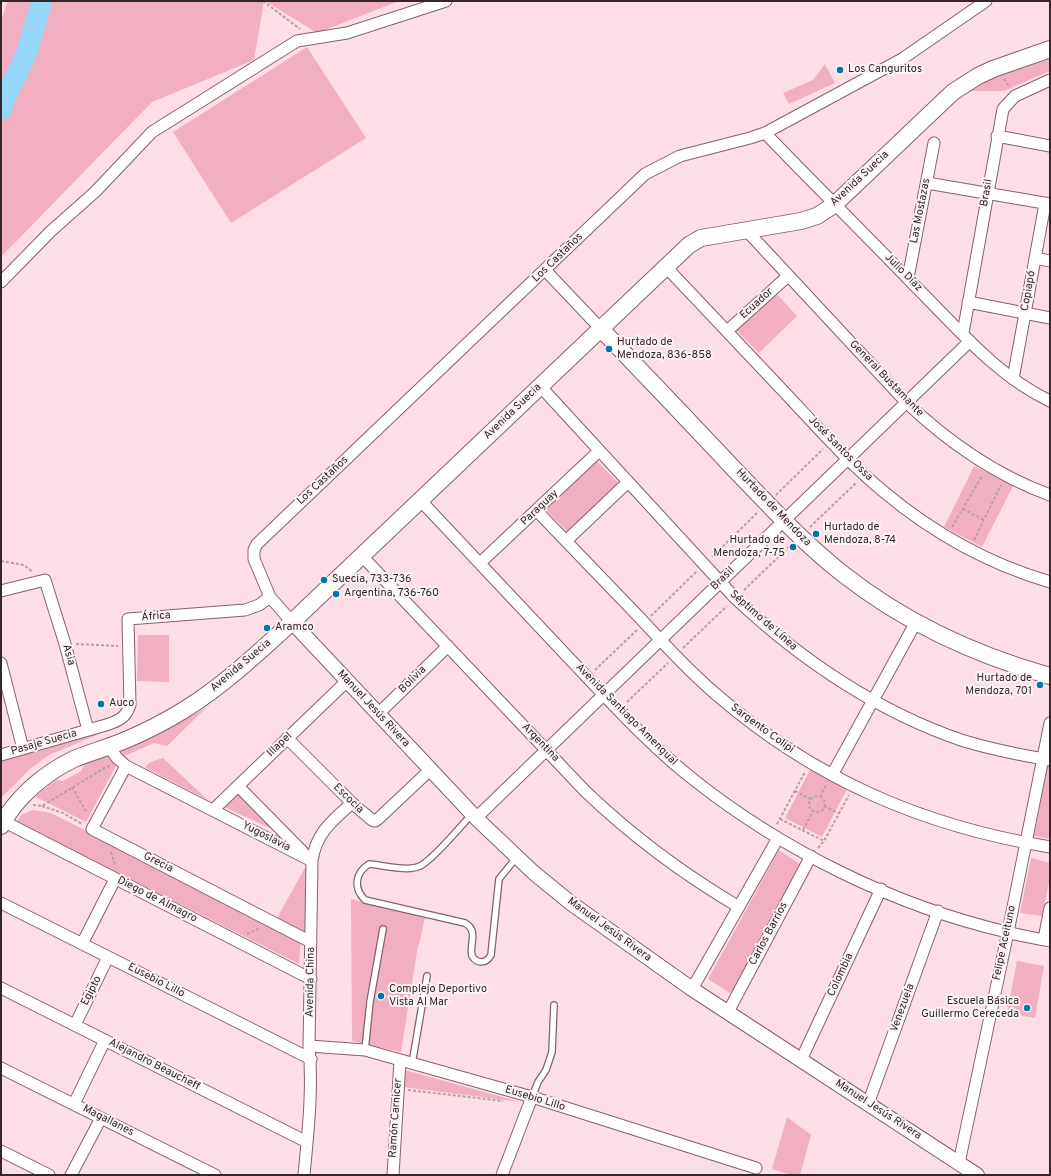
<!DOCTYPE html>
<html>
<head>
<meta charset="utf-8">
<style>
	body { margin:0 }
	#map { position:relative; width:1051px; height:1176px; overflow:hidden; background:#fedee6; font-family:Overpass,sans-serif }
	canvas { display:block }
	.frame { position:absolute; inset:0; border:2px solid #342629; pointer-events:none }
</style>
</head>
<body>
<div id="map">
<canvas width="1051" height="1176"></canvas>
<div class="frame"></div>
</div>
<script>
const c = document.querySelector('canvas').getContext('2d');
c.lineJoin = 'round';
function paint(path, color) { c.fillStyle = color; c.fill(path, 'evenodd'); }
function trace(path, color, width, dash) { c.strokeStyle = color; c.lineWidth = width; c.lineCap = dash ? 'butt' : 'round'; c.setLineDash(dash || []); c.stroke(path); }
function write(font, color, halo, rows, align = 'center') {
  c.font = font + ' Overpass,sans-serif'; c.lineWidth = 4; c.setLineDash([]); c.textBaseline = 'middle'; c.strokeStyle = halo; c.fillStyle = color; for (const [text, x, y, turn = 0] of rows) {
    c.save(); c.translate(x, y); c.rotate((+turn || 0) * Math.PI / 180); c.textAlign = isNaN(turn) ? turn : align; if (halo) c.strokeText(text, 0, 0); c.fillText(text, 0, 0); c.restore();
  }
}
paint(new Path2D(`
	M8,1h256l-10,59 -102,42 -151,155v-236z
	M265,1h134l-82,32z
	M307,47l59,91 -135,85 -58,-91z
	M1050,56v15l-46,20h-38l16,-9z
	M825,64l10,19 -46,21 -6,-11 30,-13z
	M775,292l22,24 -38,37 -23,-23z
	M597,461l22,23 -50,49 -23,-23z
	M974,466l39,20 -31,61 -38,-20z
	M138,635h31v47l-32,-1z
	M207,707l-40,39 -13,-3 -34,15 -1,-6c31,-12 60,-28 88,-45z
	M96,730l1,5 -48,20 -19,14 -29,29v-40z
	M107,756l10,8 -31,58 -50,-25 2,-3 18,-14 7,1 18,-10 4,-8z
	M163,758l45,42 -62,-32 -1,-1c5,-6 12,-7 18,-9z
	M1048,765l2,1v73l-16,-3z
	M811,768l37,19 -26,50 -37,-19z
	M239,793l32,34 -1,1 -46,-21z
	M33,810l18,3 250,127 -2,24 -282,-142 4,-7z
	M779,850l22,15 -68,130 -25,-16z
	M1031,858l19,5v15l-8,38 -22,-3z
	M307,864l-1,72 -30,-16z
	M351,899l74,19 -8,33 -16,101 -49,-11z
	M1017,961l27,5 -9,52 -28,-5z
	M405,1070l115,32 -117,-15z
	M787,1117l24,18 -11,40h-8l-20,-6z`), '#f2afc1');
trace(new Path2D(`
	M1,110l4,-12 21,-43 16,-54`), '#97d7fa', 21);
const service = new Path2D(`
	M472,814c-11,12 -39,46 -52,52 -12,6 -38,-1 -51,-2 -14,9 -16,24 -4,36l100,23c14,8 4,21 7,33 5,8 14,8 19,-1l8,-76 17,-21
	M365,1050l5,-48 13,-73
	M412,1064l15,-88
	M532,1097l6,-15 8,-12 6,-18 2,-47`);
const minor = new Path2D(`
	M765,133c49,51 99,100 148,151 43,42 82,91 137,117
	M997,136l53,10
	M927,183l123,21
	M747,231l159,171c42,40 89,73 144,93
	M1035,258l15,3
	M666,267c41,43 81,86 122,129 31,33 61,67 96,96 49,41 105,72 166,90
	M545,270l56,59
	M908,278l26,-135
	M1,282l50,-51 44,-39 57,-60 145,-91 50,-8 99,-32
	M968,302l82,16
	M727,331l61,-55
	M963,333l40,-224 12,-13 35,-16
	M1013,379l32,-175
	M540,386l195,212c65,61 142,113 226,142 29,9 59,15 89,20
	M421,501c48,51 97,103 146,155 41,43 80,87 127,124 90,71 201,126 313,152 14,4 29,6 43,9
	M537,511c34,35 68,71 103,107 25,27 50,54 78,78 98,84 205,130 332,151
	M566,541l62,-59
	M362,556l223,235c47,45 98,83 154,116
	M480,563l119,-112
	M1,591l44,-11 20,64 23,86
	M292,622l-22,-25 -16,-38v-9l3,-6 388,-370 35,-18 70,-18 15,-5 137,-74 84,-58
	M1,663l22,86
	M378,714l70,-68
	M287,738l65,65 20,17 3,1 3,-2 52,-49
	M109,747l8,11 9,8 186,95
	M1,755l105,-30c12,-4 20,-7 24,-20l-2,-86 117,-9 14,-5 11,-8
	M126,766l-34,63 219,113
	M832,775l84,-153
	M238,786l65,66
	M213,810l134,-129
	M476,818l494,-477
	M1,820l310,159
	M1,903l310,156
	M1044,939l6,-31
	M82,944l33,-65
	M1,988l306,154
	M692,989l86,-151
	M728,1012l83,-156
	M75,1025l33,-68
	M309,1046l56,4 167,47 224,71
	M801,1060l80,-171
	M1,1068l214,107
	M74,1104l31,-64
	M868,1104l70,-193
	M1,1151l48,24
	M959,1163l49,-231 42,-209
	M71,1175l30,-57
	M304,1175c4,-42 9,-86 5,-129l3,-185c4,-28 20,-40 40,-58
	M393,1175l7,-114
	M502,1175l30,-78`);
const tertiary = new Path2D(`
	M292,622l184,196 58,55 38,31 120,85 285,186`);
const secondary = new Path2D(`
	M601,329c44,46 89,93 133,140 35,36 69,74 109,105 61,48 132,81 207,102
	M1,826c15,-29 44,-53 73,-67 17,-7 36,-12 54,-20 19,-8 38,-18 56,-29 40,-25 74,-57 108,-88l397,-377 12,-7 100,-17 16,-5 17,-11 119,-113 25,-16 15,-7 57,-20`);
trace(service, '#84626b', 8);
trace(minor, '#84626b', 13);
trace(tertiary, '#84626b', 16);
trace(secondary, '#84626b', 18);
trace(new Path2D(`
	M263,1l37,28
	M1004,79l5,7
	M776,495l47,-46
	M963,509l21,11
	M810,527l46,-44
	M952,527l30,-51
	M974,540l27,-55
	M712,557l45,-44
	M1,561l23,4 9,7
	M744,590l47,-45
	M651,616l46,-45
	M76,644l42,2
	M683,648l44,-42
	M595,670l42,-40
	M627,702l41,-39
	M72,787l15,26
	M795,791l15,8
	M809 804a8 8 0 1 1 16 0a8 8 0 1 1-16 0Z
	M820,797l6,-12
	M33,805l9,1 64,-39 4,-1
	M42,806l21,7 19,11
	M824,806l14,7
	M780,819l44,22
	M777,824l28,-52
	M803,830l10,-19
	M818,848l6,-7 25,-46
	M111,852l4,13
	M247,934l13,-6
	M408,1090l95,11`), '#b89ea4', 2, [3, 2]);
trace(service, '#fff', 5.5);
trace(minor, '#fff', 11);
trace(tertiary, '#fff', 14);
trace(secondary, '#fff', 16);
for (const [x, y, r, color] of [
	[840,70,4,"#0576a0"],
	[609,349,4,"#0576a0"],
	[816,534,4,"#0576a0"],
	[793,547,4,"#0576a0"],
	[324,580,4,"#0576a0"],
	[336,594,4,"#0576a0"],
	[267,628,4,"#0576a0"],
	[1040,685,4,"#0576a0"],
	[101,704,4,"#0576a0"],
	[381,996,4,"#0576a0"],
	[1027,1008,4,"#0576a0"]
]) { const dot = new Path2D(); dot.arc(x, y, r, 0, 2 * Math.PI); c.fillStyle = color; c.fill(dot); trace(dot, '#fbf3f4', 1.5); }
write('11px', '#342629', '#fbf3f4', [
	["Los Canguritos",848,70],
	["Hurtado de",617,343],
	["Mendoza, 836-858",617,356],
	["Hurtado de",824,528],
	["Mendoza, 8-74",824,541],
	["Hurtado de",785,541,"right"],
	["Mendoza, 7-75",785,554,"right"],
	["Suecia, 733-736",332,580],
	["Argentina, 736-760",344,594],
	["Aramco",275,628],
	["Hurtado de",1032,679,"right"],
	["Mendoza, 701",1032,692,"right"],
	["Auco",109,704],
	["Complejo Deportivo",389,990],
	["Vista Al Mar",389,1003],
	["Escuela Básica",1019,1002,"right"],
	["Guillermo Cereceda",1019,1015,"right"]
], 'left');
write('11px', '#342629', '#fbf3f4', [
	["Avenida Suecia",860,179,-43],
	["Brasil",987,193,-80],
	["Las Mostazas",921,211,-79],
	["Los Castaños",558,258,-44],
	["Julio Díaz",903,273,45],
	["Copiapó",1029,291,-80],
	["Ecuador",757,304,-42],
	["General Bustamante",886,379,46],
	["Avenida Suecia",513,412,-44],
	["José Santos Ossa",840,449,45],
	["Los Castaños",323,481,-43],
	["Paraguay",540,508,-43],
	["Hurtado de Mendoza",773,508,46],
	["Brasil",723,579,-44],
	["África",156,617,-4],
	["Séptimo de Línea",763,621,41],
	["Asia",68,655,75],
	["Avenida Suecia",241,666,-40],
	["Bolivia",413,680,-44],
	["Manuel Jesús Rivera",373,709,47],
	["Avenida Santiago Amengual",626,715,45],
	["Sargento Colipi",762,729,36],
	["Pasaje Suecia",44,743,-16],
	["Argentina",540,743,46],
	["Illapel",280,745,-44],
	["Escocia",348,799,44],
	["Yugoslavia",266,837,27],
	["Grecia",158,863,27],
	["Diego de Almagro",157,900,27],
	["Manuel Jesús Rivera",609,930,36],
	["Carlos Barrios",769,934,-62],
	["Felipe Aceituno",1005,943,-78],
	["Colombia",841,975,-65],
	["Eusebio Lillo",156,981,27],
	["Avenida China",311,982,-89],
	["Egipto",92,991,-63],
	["Venezuela",903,1008,-70],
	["Alejandro Beaucheff",154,1065,27],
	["Eusebio Lillo",535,1099,17],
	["Manuel Jesús Rivera",878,1110,33],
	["Ramón Carnicer",396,1118,-86],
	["Magallanes",108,1121,27]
]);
</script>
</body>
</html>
